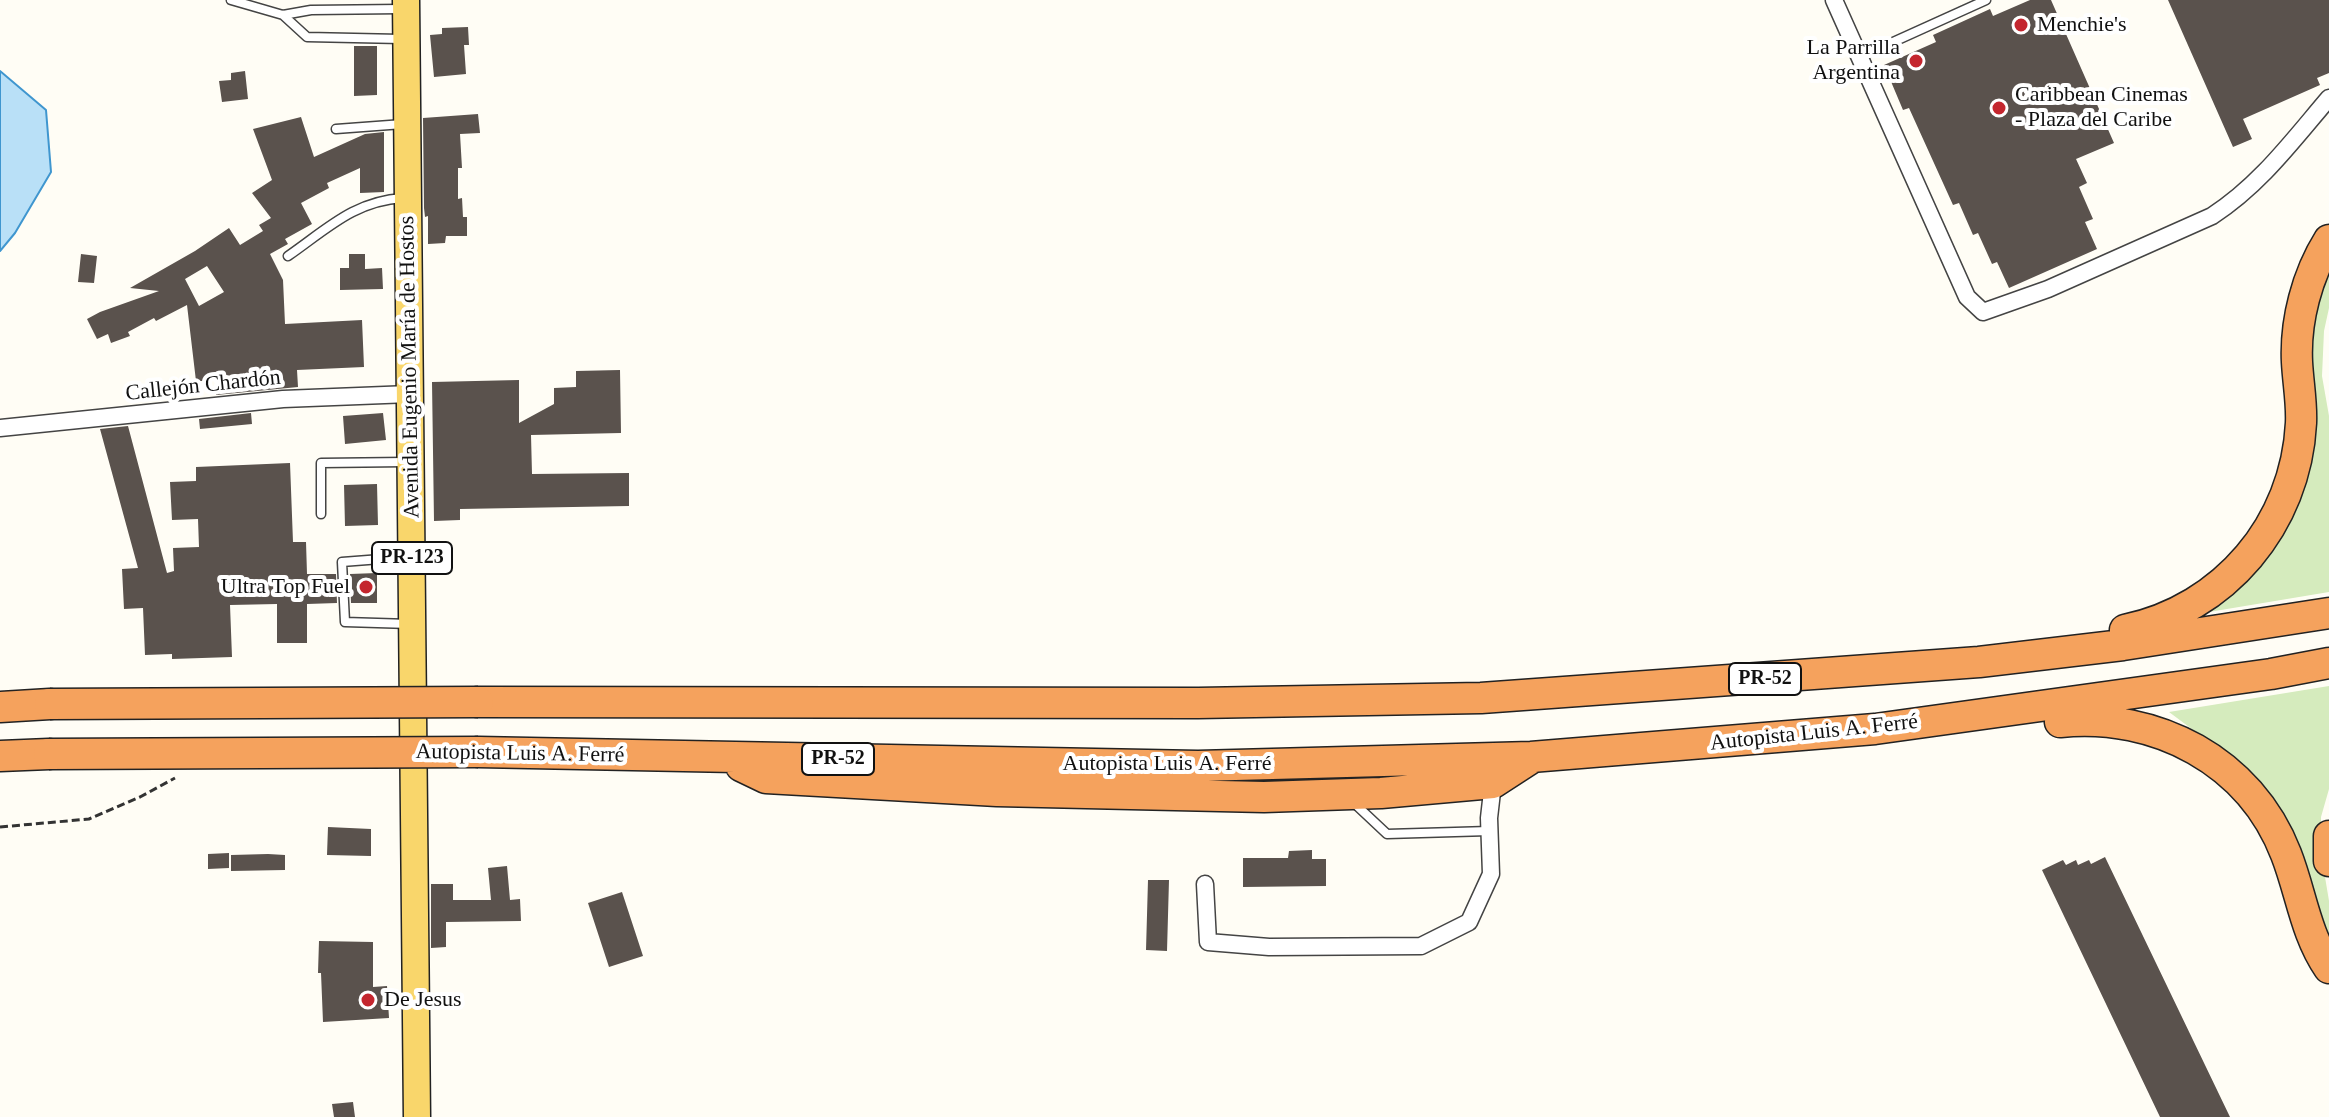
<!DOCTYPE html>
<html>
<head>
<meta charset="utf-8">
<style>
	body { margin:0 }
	canvas { display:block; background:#fffdf5 }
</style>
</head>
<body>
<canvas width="2329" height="1117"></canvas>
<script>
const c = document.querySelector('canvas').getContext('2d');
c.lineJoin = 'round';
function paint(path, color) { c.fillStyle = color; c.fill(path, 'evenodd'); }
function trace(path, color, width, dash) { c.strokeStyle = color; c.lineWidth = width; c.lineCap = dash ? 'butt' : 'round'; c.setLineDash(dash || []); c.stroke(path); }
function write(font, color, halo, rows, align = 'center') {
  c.font = font + ' Georgia,serif'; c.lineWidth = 8; c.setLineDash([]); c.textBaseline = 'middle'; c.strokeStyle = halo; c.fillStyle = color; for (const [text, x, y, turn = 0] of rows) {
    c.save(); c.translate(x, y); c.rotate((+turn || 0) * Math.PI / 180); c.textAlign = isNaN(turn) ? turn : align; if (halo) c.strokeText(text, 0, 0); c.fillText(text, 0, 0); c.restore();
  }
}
paint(new Path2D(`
	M2329,266v42l-5,23 -2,45 7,40v176l-138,23 66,-48 53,-236z
	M2329,686v103l-8,28v36l8,48v40l-97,-182 -63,-47z`), '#d5ebbd');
const water = new Path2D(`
	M0,71l46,39 5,62 -36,61 -15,18z`);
paint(water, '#b9e0f7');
trace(water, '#3f96cf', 2);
paint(new Path2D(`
	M2030,0h21l63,143 -38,16 11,24 -8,4 14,32 -8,3 12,27 -88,39 -12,-26 -5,2 -14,-31 -5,2 -14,-32 -6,2 -44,-97 -6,2 -19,-45 52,-23 -3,-7 57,-26 3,7z
	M2168,0h161v73l-12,5 3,7 -77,34 9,20 -19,8z
	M468,27l1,18h-5l2,29 -32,3 -4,-42 12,-1v-6z
	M354,46h23v49l-23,1z
	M245,71l3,28 -26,3 -3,-21 12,-1v-7z
	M478,114l2,19 -20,1 2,34h-4v31l4,-1 1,19h4v19h-21l-1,7 -17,1v-28l-3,1 -1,-9 -1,-90z
	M301,117l13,40 51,-23 19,-2v60l-24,1v-25l-33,15 2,5 -28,15 11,21 -27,15 3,5 -18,10 13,26 2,44 77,-4 2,47 -67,3 1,17 -82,8v-14h-20l-9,-76 -31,16 -2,-3 -26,14 2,4 -19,7 -3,-9 -11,5 -10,-20 13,-7 59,-21 -29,-3 65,-37 34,-23 11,17 23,-14 -4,-6 12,-7 -19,-25 20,-13 -19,-51zM207,266l17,26 -25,14 -14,-27z
	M81,254l16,2 -3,27 -16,-1z
	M349,254h16v15l17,-1 1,21 -43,1v-22h9z
	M620,370l1,63 -90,2 1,39 97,-1v33l-169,3v11l-26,1 -2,-139 87,-2v43l35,-19v-16l22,-1v-16z
	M251,413l1,11 -52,5 -1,-10z
	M383,413l3,27 -41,4 -2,-28z
	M128,426l39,147 7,-2 -1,-23 26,-1 -1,-28 -26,1 -2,-38 26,-1v-14l94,-4 3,79h13l1,32h29l1,29 -30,1v39h-30v-39l-47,1 2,52 -60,2v-5l-27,1 -2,-47 -19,1 -2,-40 16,-1 -38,-139z
	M377,484l1,41 -33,1 -1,-41z
	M377,573v30h-26l-1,-29z
	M328,827l43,2v27l-44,-1z
	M1312,850v9h14v27l-83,1v-29h45l1,-7z
	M229,853v15l-21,1v-15z
	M268,854l17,1v15l-54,1v-16z
	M2105,857l125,260h-70l-118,-247 21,-10 3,5 10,-5 2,5 11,-5 2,4z
	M507,866l3,34 10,-1 1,22 -75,1v25l-15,1v-64h22v16h38l-3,-32z
	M1148,880h21l-2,71 -21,-1z
	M622,892l21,64 -34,11 -21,-64z
	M319,941l54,1v45l14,-1 2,32 -66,4 -2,-49h-3z
	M353,1102l2,15h-21l-2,-13z`), '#5a524d');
const service = new Path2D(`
	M231,0l52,15 28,-5 90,-1
	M283,15l24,22 94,2
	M1860,57l126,-57
	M336,129l67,-5
	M288,256c39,-27 66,-55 115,-58
	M321,514v-51l85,-1
	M407,557l-65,5 3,60 65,2
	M1354,803l33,31 102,-3`);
const minor = new Path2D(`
	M1834,0l133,297 16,15 65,-23 164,-73c48,-31 81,-76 117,-118
	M0,428l283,-29 127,-5
	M1205,884l3,58 61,5 152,-1 48,-24 22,-48 -2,-56 4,-35`);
const primary = new Path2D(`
	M406,0l11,1117`);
const motorway = new Path2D(`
	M2125,630c100,-21 171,-106 176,-207 1,-20 -3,-41 -4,-61 -2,-41 10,-87 32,-122
	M478,702l720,1 283,-5 498,-36 144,-17 206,-32
	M0,707l50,-3
	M2060,722c96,-10 190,39 226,132 15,38 19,79 43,114
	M478,752l720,14 333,-9 344,-28 396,-55 58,-11
	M0,756l49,-2
	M741,766l25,12 231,13 267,6 117,-4 112,-10 37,-24
	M2329,836v25`);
trace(service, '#444', 11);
trace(minor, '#444', 19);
trace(primary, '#222', 29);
trace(motorway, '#222', 33);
trace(new Path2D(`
	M0,827l89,-8 51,-22 35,-19`), '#333', 3, [8, 4]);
trace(service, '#fff', 8);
trace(minor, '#fff', 16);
trace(primary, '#f9d66b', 26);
trace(motorway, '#f5a25d', 30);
const motorwayBridge = new Path2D(`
	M50,704l428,-2
	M49,754l429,-2`);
trace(motorwayBridge, '#222', 33, []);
trace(motorwayBridge, '#f5a25d', 30);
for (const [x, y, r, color] of [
	[2021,25,8,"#c4262e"],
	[1916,61,8,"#c4262e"],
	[1999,108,8,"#c4262e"],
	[366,587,8,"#c4262e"],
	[368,1000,8,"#c4262e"]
]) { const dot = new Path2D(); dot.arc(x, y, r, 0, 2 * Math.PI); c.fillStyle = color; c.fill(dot); trace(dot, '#fff', 3); }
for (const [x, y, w] of [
	[412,558,80],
	[1765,679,72],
	[838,759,72]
]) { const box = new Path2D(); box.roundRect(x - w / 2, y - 16, w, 32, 6); c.fillStyle = '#fff'; c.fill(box); trace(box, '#111', 2); }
write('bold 20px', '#111', null, [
	["PR-123",412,558],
	["PR-52",1765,679],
	["PR-52",838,759]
]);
write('22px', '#111', '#fff', [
	["Menchie's",2037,25],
	["La Parrilla",1900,48,"right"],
	["Argentina",1900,73,"right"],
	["Caribbean Cinemas",2015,95],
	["- Plaza del Caribe",2015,120],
	["Ultra Top Fuel",350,587,"right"],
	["De Jesus",384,1000]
], 'left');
write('22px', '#111', '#fff', [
	["Avenida Eugenio María de Hostos",410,367,-91],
	["Callejón Chardón",203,386,-6],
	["Autopista Luis A. Ferré",1814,733,-6],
	["Autopista Luis A. Ferré",520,754,1],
	["Autopista Luis A. Ferré",1167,764]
]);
</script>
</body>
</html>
